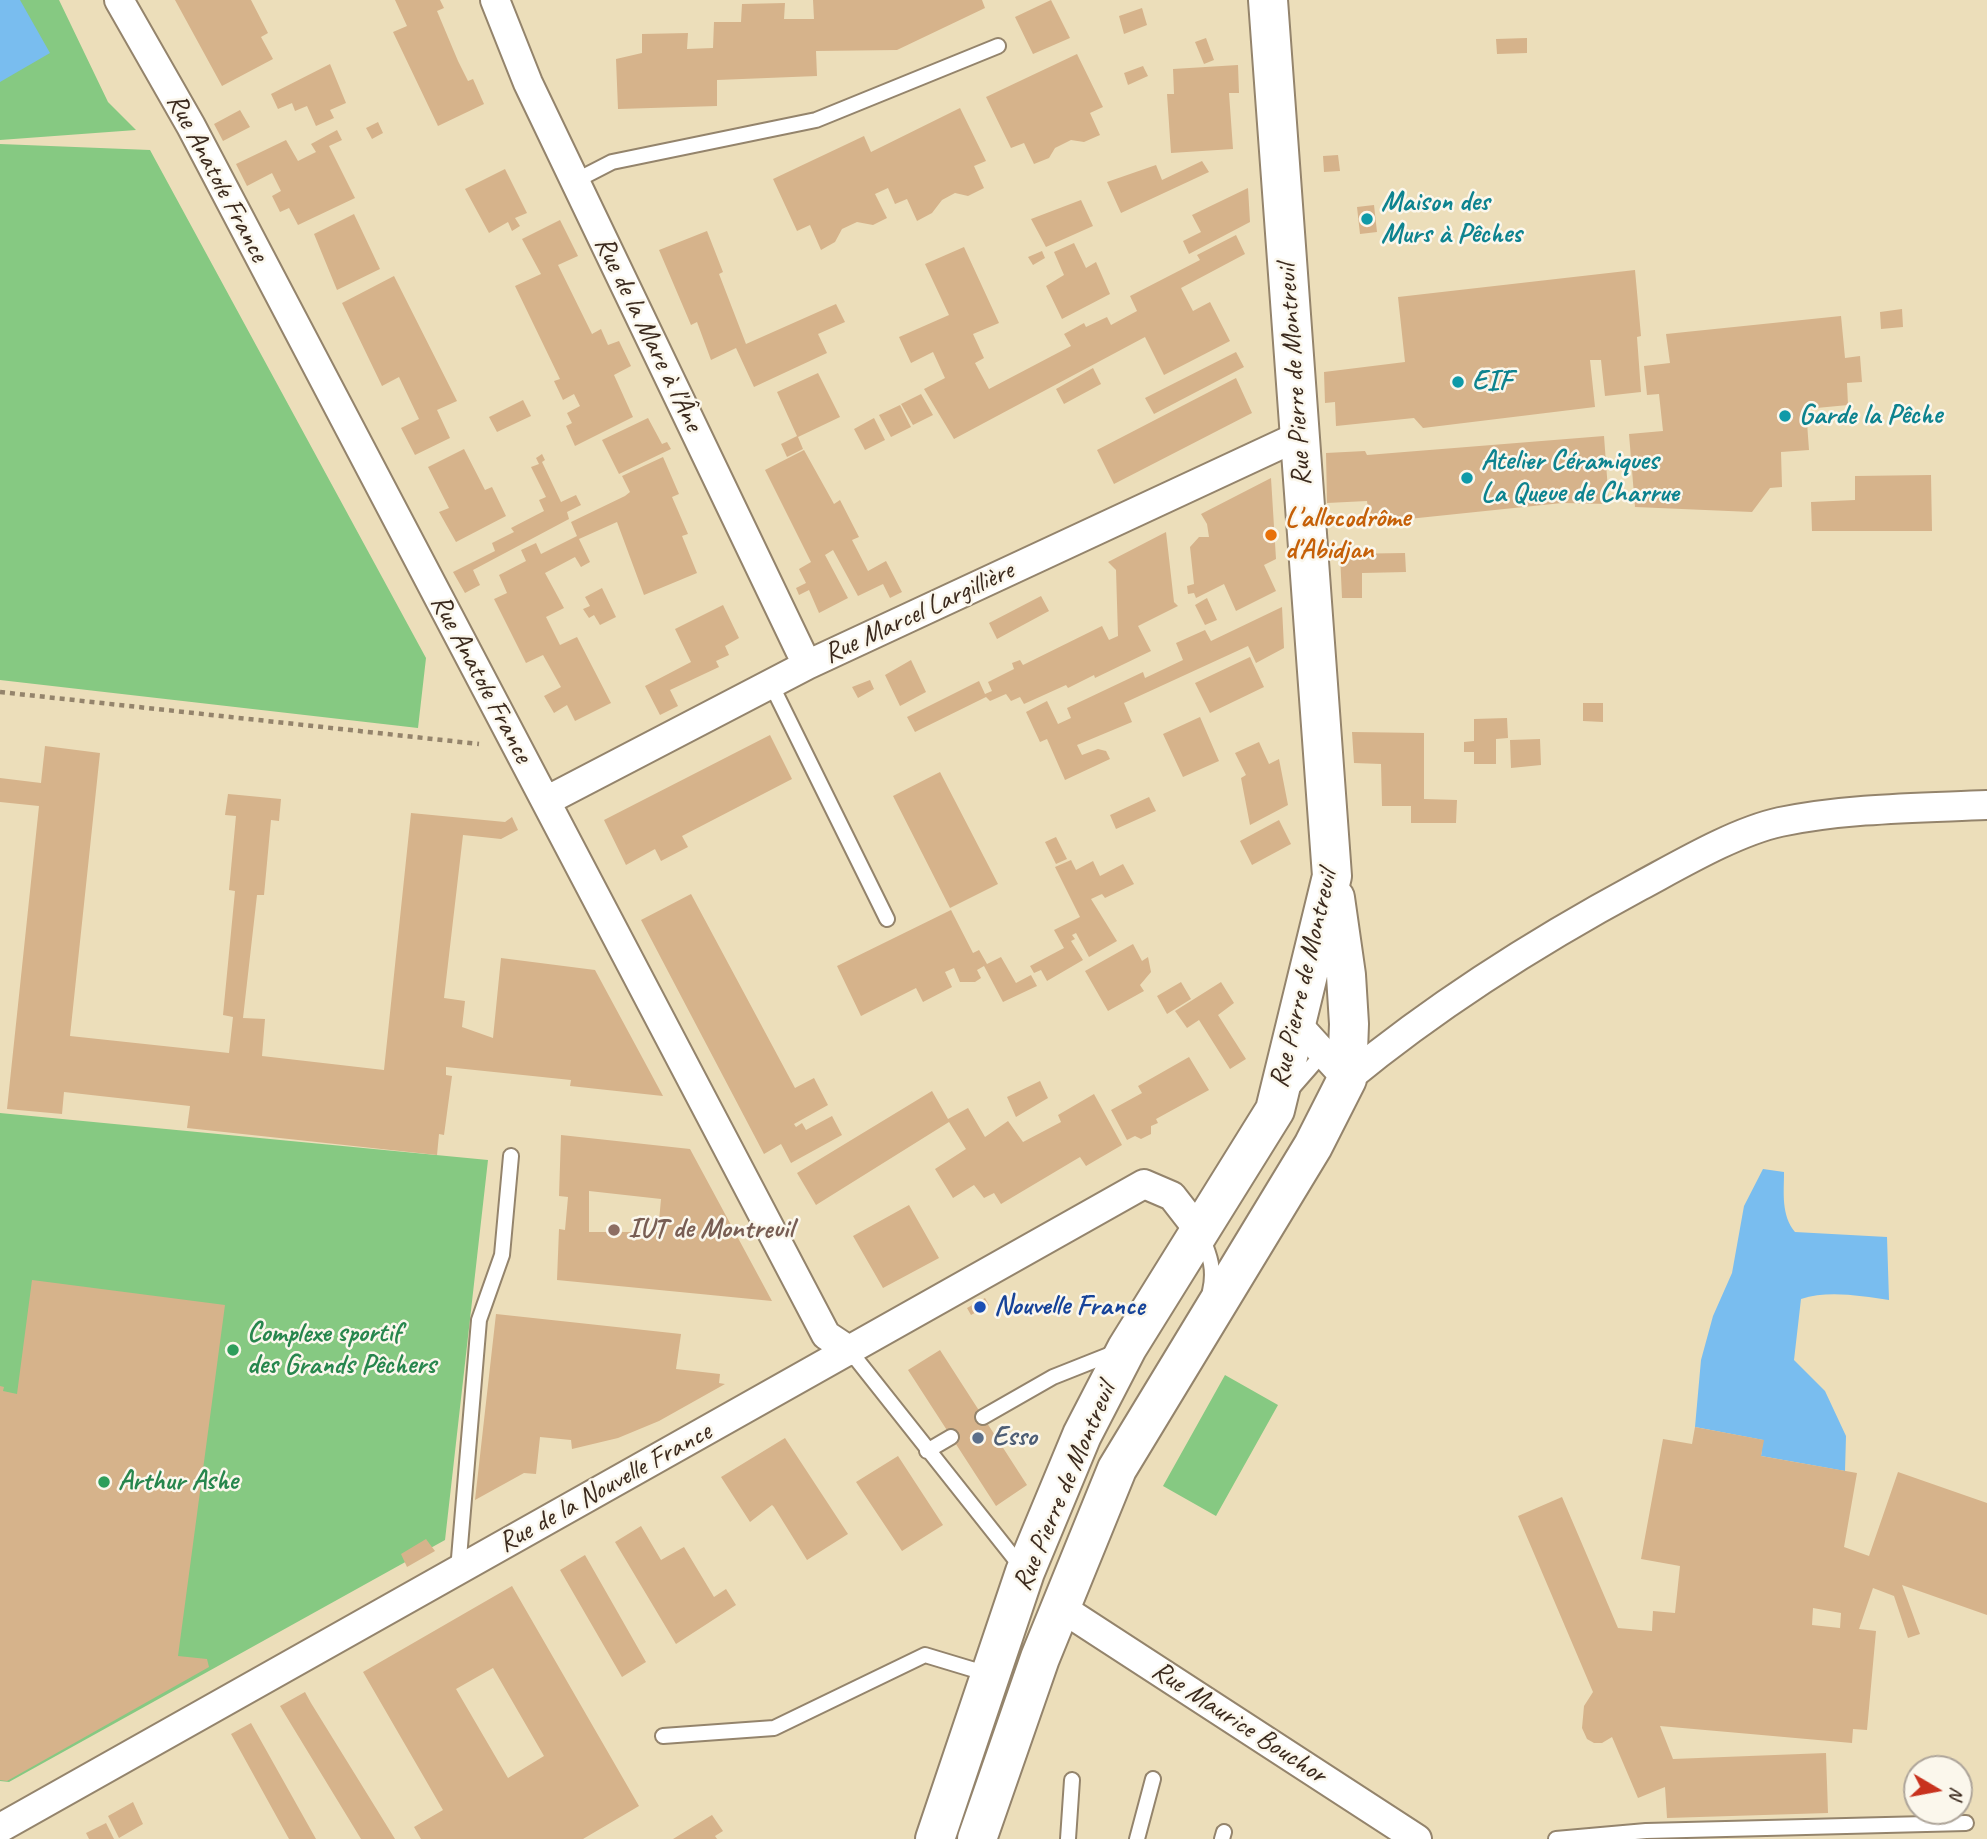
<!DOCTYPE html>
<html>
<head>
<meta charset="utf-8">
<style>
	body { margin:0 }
	#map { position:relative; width:1987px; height:1839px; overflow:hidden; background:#ecdeba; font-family:Caveat,sans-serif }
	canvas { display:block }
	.north { position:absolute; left:1903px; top:1755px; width:70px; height:70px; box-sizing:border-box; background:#fbf7ec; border:2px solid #aea59a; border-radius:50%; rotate:100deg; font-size:19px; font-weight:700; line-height:28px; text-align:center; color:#3b2a1e }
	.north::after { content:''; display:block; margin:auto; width:24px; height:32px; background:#c8321e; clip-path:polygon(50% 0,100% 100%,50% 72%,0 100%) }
</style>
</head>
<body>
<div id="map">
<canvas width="1987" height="1839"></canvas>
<div class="north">N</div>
</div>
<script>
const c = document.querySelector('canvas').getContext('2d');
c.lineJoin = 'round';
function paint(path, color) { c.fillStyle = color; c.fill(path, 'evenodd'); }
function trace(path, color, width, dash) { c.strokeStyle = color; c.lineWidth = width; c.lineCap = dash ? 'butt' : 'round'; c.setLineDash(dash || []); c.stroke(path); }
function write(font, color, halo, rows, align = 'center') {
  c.font = font + ' Caveat,sans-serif'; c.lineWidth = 5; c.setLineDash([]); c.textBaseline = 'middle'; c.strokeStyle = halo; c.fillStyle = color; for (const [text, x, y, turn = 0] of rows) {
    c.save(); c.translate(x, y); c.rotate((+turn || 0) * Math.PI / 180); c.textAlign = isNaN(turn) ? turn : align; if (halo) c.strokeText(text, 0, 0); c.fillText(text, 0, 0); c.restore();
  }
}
paint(new Path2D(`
	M0,0h59l49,102 28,28 -136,10z
	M0,144l150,6 276,508 -8,70 -418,-48z
	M0,1113l488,47 -43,380 -436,242 -9,-1z
	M1225,1375l53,30 -62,111 -53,-30z`), '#86c982');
paint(new Path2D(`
	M0,0h20l30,53 -50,29z
	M1763,1169l21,3c0,21 -3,43 11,60l92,5 2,63c-28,-4 -61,-10 -88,-1l-7,61 31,31 21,45 -1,35 -84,-15 2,-16 -68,-13 6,-67 12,-44 19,-43 12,-67z`), '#79bdef');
paint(new Path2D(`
	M175,0h76l17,33 -7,4 12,22 -51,27z
	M395,0h45l4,8 -7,3 21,50 10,20 5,-2 11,25 -46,22 -45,-94 14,-6z
	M813,0h169l3,8 -88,42 -81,1 1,25 -100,4v26l-99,3 -2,-50 26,-6v-19l46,-1 -1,16 26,-1 1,-26h27l1,-18 43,-1 -1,16h30z
	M1051,0l19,38 -37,16 -18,-37z
	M1142,8l5,17 -23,9 -5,-18z
	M1206,38l8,22 -10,4 -9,-22z
	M1527,38v15l-30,1 -1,-15z
	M1077,54l26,53 -13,6 10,22 -16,7 -13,-2 -16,8 -6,10 -15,6 -10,-21 -13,5 -25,-51z
	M330,64l16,39 -16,7 4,8 -18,8 -9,-20 -12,5 -3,-8 -14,6 -7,-15z
	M1238,65l1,28h-10l4,56 -62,4 -4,-59h7l-1,-25z
	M1143,66l5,10 -20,9 -4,-12z
	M960,108l26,53 -12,5 10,22 -16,8 -13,-3 -13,7 -10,13 -15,8 -10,-22 -12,5 -7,-16 -13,6 12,24 -14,7 -16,-3 -15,7 -7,13 -14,8 -11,-25 -13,6 -24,-52 91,-43 7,16z
	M240,110l10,17 -27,14 -9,-17z
	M378,122l5,11 -11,6 -6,-11z
	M337,130l5,10 -13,6 26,52 -57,27 -9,-17 -9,4 -8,-16 9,-5 -9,-18 -25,13 -11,-22 50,-24 12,21 18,-9 -5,-8z
	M1338,155l2,16 -16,1 -1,-16z
	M1202,161l7,11 -88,41 -14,-31 49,-17 6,15z
	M505,169l22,44 -12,5 5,8 -8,5 -4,-9 -19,11 -24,-44z
	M1248,188l2,34 -61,32 -6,-13 18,-9 -9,-17z
	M1081,200l12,26 -47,21 -15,-28z
	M1374,205l3,27 -17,2 -3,-27z
	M354,214l26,55 -43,21 -23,-56z
	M560,220l18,36 -20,9 34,69 9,-5 7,16 11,-4 12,25 -17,9 19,42 -58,29 -9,-20 6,-3 -5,-10 13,-7 -6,-12 -11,6 -9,-19 6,-2 -45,-93 26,-12 -19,-35z
	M707,231l16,41 -4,2 27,70 90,-40 9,18 -27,12 9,19 -73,34 -18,-39 -25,12 -14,-38 -6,3 -32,-75z
	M1236,235l9,19 -64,34 12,23 17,-9 20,39 -66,34 -19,-38 -191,102 -30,-50 21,-11 -12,-26 -22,11 -12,-26 50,-22 -24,-51 39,-17 35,76 -26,11 11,24 -9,5 14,26 82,-43 -7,-12 20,-11 2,4 21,-10 4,8 26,-14 -7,-15 70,-36 -3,-5z
	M1074,243l12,25 10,-6 14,32 -48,25 -16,-33 18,-11 -10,-23z
	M1042,251l3,7 -12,7 -5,-8z
	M1635,270l6,66 -4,1 4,55 -36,4 -4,-36h-11l5,47 -172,21 -9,-10 -78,8 -1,-24 -10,1 -1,-31 81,-10 -7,-65z
	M394,276l63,125 -20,9 13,28 -35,17 -14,-27 18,-9 -20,-42 -17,9 -40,-83z
	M1902,309l1,18 -22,2 -1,-17z
	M1841,316l4,42 15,-2 2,26 -15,1 1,22 -42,4 3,41 -28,2 1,35 -12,1 -18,24 -117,-5 -6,-73 34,-3 -4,-37 -12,1 -3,-29 26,-3 -4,-29z
	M1236,352l8,15 -90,47 -9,-16z
	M1093,368l8,16 -37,20 -8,-15z
	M818,373l22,44 -42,20 5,12 -16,8 -6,-13 16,-8 -20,-44z
	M1236,378l16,35 -138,71 -17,-34z
	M921,394l12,21 -20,10 -12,-21z
	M523,400l8,16 -34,16 -8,-15z
	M900,405l11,22 -20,10 -12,-22z
	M648,418l14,26 5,-2 4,7 -52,25 -17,-34z
	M874,418l11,22 -20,10 -11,-21z
	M1604,436l5,68 -47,-1 -192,20 -3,-22 -40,2 -1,-50 39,-2 2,4z
	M464,449l21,41 7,-3 14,29 -50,26 -17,-30 10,-4 -21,-41z
	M804,450l30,54 6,-4 19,37 -7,3 16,31 18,-10 16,31 -12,6 -7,-14 -25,12 -25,-46 -8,5 23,43 -29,15 -10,-23 -10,5 -3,-7 10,-5 -7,-14 12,-7 -46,-92z
	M542,454l3,6 -3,2 19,40 15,-7 5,10 -14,7 2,7 -96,51 7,15 -15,8 -12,-21 42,-21 -3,-8 22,-11 -3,-4 33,-17 -5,-11 7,-3 -15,-30 8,-3 -3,-6z
	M663,457l16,37 -7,3 16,37 -6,2 15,37 -53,22 -27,-73 -38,17 11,23 -9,5 -6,-10 -30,16 19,35 -18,9 14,28 17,-8 34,66 -36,18 -8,-16 -13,8 -10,-17 17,-9 -18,-32 -17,8 -32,-64 13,-6 -8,-18 27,-14 -5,-11 15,-7 5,11 36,-18 -6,-14 54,-26 5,-4 -8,-16z
	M1931,475l1,56h-120l-1,-29 44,-2v-24z
	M1271,478l5,81 -12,6 12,26 -40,20 -12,-27 -28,14 -2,-5 -6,1 -1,-8 7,-2 -4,-37 9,-10h10l-2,-13 -6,-10z
	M1166,532l8,70 4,4 -40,20 13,25 -56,27 -1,-3 -26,13 -2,-3 -42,19 -4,-7 -9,4 -5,-7 -16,7 -4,-4 -71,35 -8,-15 72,-36 6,13 7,-3 -4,-9 26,-13 -2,-6 8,-3 3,5 79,-39 7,14 9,-4 -2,-66 -8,-8z
	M1405,553l1,19 -44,1v25h-20l-2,-44z
	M602,588l14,29 -16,8 -6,-10 -5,3 -6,-9 7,-3 -5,-9z
	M1041,596l8,15 -52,28 -8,-16z
	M1207,598l10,22 -12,5 -10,-20z
	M723,605l16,33 -14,8 4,9 -13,6 3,6 -49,23 8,16 -18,9 -15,-29 46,-24 -16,-33z
	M1282,607l2,41 -28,15 -8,-17 -124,57 8,19 -55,23 5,10 16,-6 8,2 4,8 -45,21 -18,-41 -7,3 -14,-30 21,-11 11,23 13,-6 -4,-10 76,-36 2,6 38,-18 -7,-17 29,-13 6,11z
	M1250,657l14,30 -54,26 -15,-30z
	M911,660l15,32 -26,14 -15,-31z
	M870,680l4,9 -16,9 -6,-11z
	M1583,703h20v19l-20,-1z
	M1200,717l19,44 -36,16 -20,-43z
	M1507,718l1,20 -12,1v25h-22v-12h-10v-10l10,-1v-22z
	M1352,732l72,1v66l33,1 -1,23h-45v-17h-29l-1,-42 -27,-1z
	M770,735l22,44 -110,57 6,11 -27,14 -6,-12 -29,16 -22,-45z
	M1540,739l1,26 -30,3 -1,-28z
	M1259,742l10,22 10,-5 9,46 -38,20 -9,-47 5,-3 -11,-22z
	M45,746l55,7 -30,283 159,17 4,-36 -10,-2 12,-124 -6,-1 7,-74 -11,-1 3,-21 11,1 42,4 -2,22 -8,-1 -7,75h-7l-14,123 22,1 -3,37 122,14 27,-257 94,9 7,-5 6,13 -17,9 -38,-4 -19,163 21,3 -3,26 31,11 8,-80 94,12 68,126 -93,-10 1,-6 -125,-13v8l6,1 -8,59 -5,-1 -2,21 -250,-27 3,-22 -126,-14 -2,22 -55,-5 32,-303 -39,-4v-24l41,5z
	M940,772l58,112 -48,24 -57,-112z
	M1149,797l7,14 -40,18 -6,-14z
	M1279,820l12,24 -39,21 -12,-24z
	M1056,837l11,22 -11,5 -11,-22z
	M1071,860l5,10 17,-9 7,15 23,-12 11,20 -29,14 -3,-4 -11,5 26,42 -28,16 -13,-24 -4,2 3,4 -4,2 12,19 -36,21 -6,-11 -7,3 -4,-7 34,-18 -10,-18 26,-13 -25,-50z
	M691,894l104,194 19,-10 14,27 -34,19 2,3 6,-4 4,7 26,-14 10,19 -51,28 -10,-19 -17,10 -123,-234z
	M951,910l22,43 6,-3 8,14 14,-7 15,26 15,-8 6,11 -34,16 -19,-36 -7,4 4,8 -6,4h-15l-6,-14 -9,4 7,15 -29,15 -7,-14 -55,28 -24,-50z
	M1133,944l9,17 6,-4 3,15 -11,13 4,6 -36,20 -23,-40z
	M1181,982l10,17 -24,15 -10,-18z
	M1221,982l13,21 -16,12 28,44 -16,10 -31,-49 -12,8 -12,-17z
	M1189,1057l20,33 -53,29 2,4 -7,3v8l-10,5 -6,-3 -8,4 -16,-30 31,-17 -4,-7z
	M1040,1081l8,17 -32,19 -9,-20z
	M932,1091l16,28 20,-11 17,29 23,-16 15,21 38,-20 -3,-7 36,-21 28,51 -36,21 -6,-9 -79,47 -7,-11 -10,5 -10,-13 -21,13 -18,-29 31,-20 -17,-27 -133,83 -19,-32z
	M561,1135l129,14 82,152 -215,-21 2,-51 6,1 3,-33 -9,-1zM589,1191l72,8 -3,33h-69z
	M909,1205l30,53 -56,30 -30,-52z
	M32,1280l193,25 -47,351 29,3 2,8 -202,114 -7,-1v-394l4,1 -1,4 14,3z
	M985,1298l4,7 -18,10 -4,-7z
	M496,1314l185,20 -5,35 44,5 -1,9 6,1 -66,37 -41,17 -46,11 -1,-9 -31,-3 -4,37 -12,-1 -49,27z
	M940,1350l87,135 -31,21 -88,-136z
	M1695,1427l69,13 -3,16 96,17 -13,74 25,9 29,-84 89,31v112l-85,-30 18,49 -12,4 -14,-42 -21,-8 -14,41 17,2 -9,99 -14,-1 -1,14 -192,-17 13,33 153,-6 2,60 -161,5 -2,-31 -27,11 -26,-61 -10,6h-8l-7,-4 -5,-11 2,-22 9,-14 -75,-176 44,-19 56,131 34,3 1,-20 22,2 5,-47 -39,-7 22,-120 29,5zM1813,1608l28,5 -1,15 -28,-3z
	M785,1438l63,96 -41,26 -33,-53 -2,-2 -22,17 -29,-45z
	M898,1456l45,69 -41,26 -46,-69z
	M641,1526l20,34 23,-13 30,50 12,-8 10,16 -60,39 -61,-102z
	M426,1539l9,12 -28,16 -6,-13z
	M585,1555l61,107 -24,15 -62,-107z
	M512,1586l127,220 -56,33h-162l-7,-12 29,-17 -80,-138zM493,1668l51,88 -36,22 -52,-89z
	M305,1692l6,11 84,136h-34l-75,-123 -6,-10z
	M251,1723l5,9 60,107h-27l-58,-105z
	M133,1802l10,22 -24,14 -11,-22z
	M712,1815l11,16 -8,5 2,3h-44z
	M106,1823l8,16h-25l-3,-6z`), '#d6b38b');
const lane = new Path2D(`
	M575,181l37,-19 204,-42 182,-74
	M771,684l116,235
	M1290,1091l35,-40
	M1202,1237c8,19 13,33 8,54
	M850,1351l172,217
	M983,1417l70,-40 63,-25
	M927,1451l24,-14
	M458,1570l21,-250 23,-65 9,-99
	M663,1736l111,-8 151,-73 63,19
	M1068,1839l4,-59
	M1137,1839l16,-60
	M1222,1839l2,-7
	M1556,1839l90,-8 320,-8`);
const street = new Path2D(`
	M119,0l72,126 635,1209 24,16
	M495,0l33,83 279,582
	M546,801l261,-136 492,-229
	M1296,1023l51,56c91,-75 189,-137 293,-193 41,-22 95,-54 140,-64 68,-14 138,-14 207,-17
	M1060,1607l357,232
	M0,1828l1144,-644 28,12 28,36`);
const secondary = new Path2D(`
	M935,1839l90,-267 57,-137 45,-87 148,-238 57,-234 -64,-876
	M977,1839l63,-181 77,-189 196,-323 34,-67 2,-55 -3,-49 -11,-77`);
trace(lane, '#94846c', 18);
trace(street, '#94846c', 32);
trace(secondary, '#94846c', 42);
trace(new Path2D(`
	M0,692l479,52`), '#94846c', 4.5, [5, 5]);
trace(lane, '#fff', 14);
trace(street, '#fff', 28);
trace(secondary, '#fff', 38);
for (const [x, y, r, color] of [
	[1367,219,7,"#0f9aa8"],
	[1458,382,7,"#0f9aa8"],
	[1785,416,7,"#0f9aa8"],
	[1467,478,7,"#0f9aa8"],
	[1271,535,7,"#e8710a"],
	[614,1230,7,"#8d6e63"],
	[980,1307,7,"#1a4fb4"],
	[233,1350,7,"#2e9e5b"],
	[978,1438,7,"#5c6f8a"],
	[104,1482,7,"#2e9e5b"]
]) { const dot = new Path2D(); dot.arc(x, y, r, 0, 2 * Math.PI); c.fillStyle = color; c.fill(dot); trace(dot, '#fbf7ec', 2.5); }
write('28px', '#3b2a1e', '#fbf7ec', [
	["Rue Anatole France",217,178,62],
	["Rue de la Mare à l'Âne",648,334,64],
	["Rue Pierre de Montreuil",1295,375,-94],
	["Rue Marcel Largillière",919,613,-25],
	["Rue Anatole France",481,679,62],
	["Rue Pierre de Montreuil",1304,979,-77],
	["Rue Pierre de Montreuil",1065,1487,-67],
	["Rue de la Nouvelle France",605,1488,-29],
	["Rue Maurice Bouchor",1239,1723,33]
]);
write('bold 28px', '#0d838f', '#fbf7ec', [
	["Maison des",1381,203],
	["Murs à Pêches",1381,235],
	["EIF",1472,382],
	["Garde la Pêche",1799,416],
	["Atelier Céramiques",1481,462],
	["La Queue de Charrue",1481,494]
], 'left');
write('bold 28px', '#c56008', '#fbf7ec', [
	["L'allocodrôme",1285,519],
	["d'Abidjan",1285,551]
], 'left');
write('bold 28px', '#785e54', '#fbf7ec', [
	["IUT de Montreuil",628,1230]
], 'left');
write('bold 28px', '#164399', '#fbf7ec', [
	["Nouvelle France",994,1307]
], 'left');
write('bold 28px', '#27864d', '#fbf7ec', [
	["Complexe sportif",247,1334],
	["des Grands Pêchers",247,1366],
	["Arthur Ashe",118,1482]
], 'left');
write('bold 28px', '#4e5e75', '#fbf7ec', [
	["Esso",992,1438]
], 'left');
</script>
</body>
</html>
